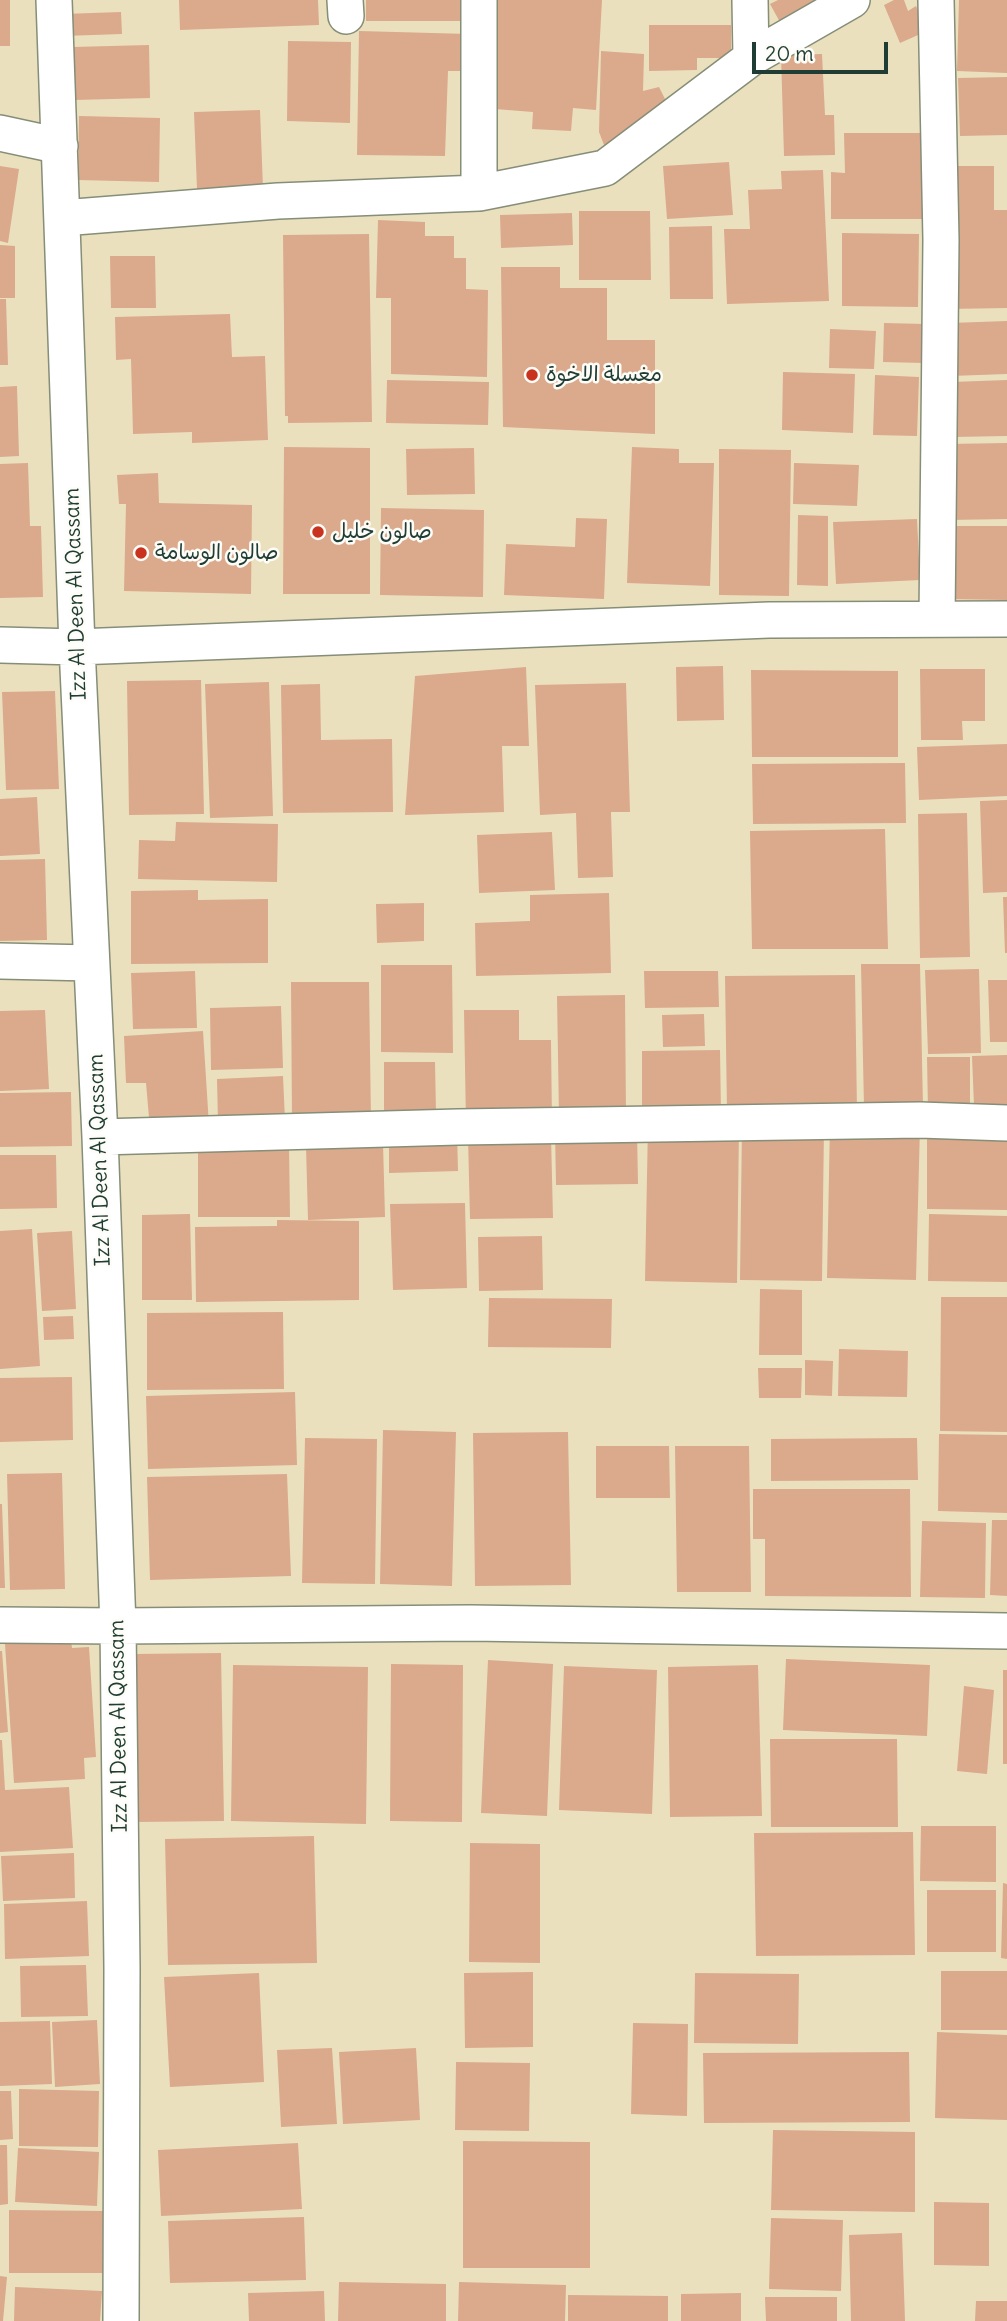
<!DOCTYPE html>
<html>
<head>
<meta charset="utf-8">
<style>
	body { margin:0 }
	#map { position:relative; width:1007px; height:2321px; overflow:hidden; background:#ebe0bd; font-family:Delius,sans-serif }
	canvas { display:block }
	.scale { position:absolute; left:752px; top:42px; width:136px; height:32px; box-sizing:border-box; border:4px solid #1f3d34; border-top:0; padding-left:9px; font-size:21px; line-height:24px; white-space:nowrap; color:#1f3d34; -webkit-text-stroke:5px #fdfcf7; paint-order:stroke }
</style>
</head>
<body>
<div id="map">
<canvas width="1007" height="2321"></canvas>
<div class="scale">20 m</div>
</div>
<script>
const c = document.querySelector('canvas').getContext('2d');
c.lineJoin = 'round';
function paint(path, color) { c.fillStyle = color; c.fill(path, 'evenodd'); }
function trace(path, color, width, dash) { c.strokeStyle = color; c.lineWidth = width; c.lineCap = dash ? 'butt' : 'round'; c.setLineDash(dash || []); c.stroke(path); }
function write(font, color, halo, rows, align = 'center') {
  c.font = font + ' Delius,"Playpen Sans Arabic",sans-serif'; c.lineWidth = 5; c.setLineDash([]); c.textBaseline = 'middle'; c.strokeStyle = halo; c.fillStyle = color; for (const [text, x, y, turn = 0] of rows) {
    c.save(); c.translate(x, y); c.rotate((+turn || 0) * Math.PI / 180); c.textAlign = isNaN(turn) ? turn : align; if (halo) c.strokeText(text, 0, 0); c.fillText(text, 0, 0); c.restore();
  }
}
paint(new Path2D(`
	M0,0h10v46h-10z
	M179,0h139l1,25 -139,5z
	M366,0h98v21h-98z
	M495,0h107l-6,110 -23,-2 -2,23 -39,-2 1,-17 -38,-3z
	M778,0h36l2,5 -35,19 -11,-20z
	M894,0h10l4,11 8,-5 11,25 -27,12 -16,-38z
	M959,0h48v73l-50,-2z
	M121,12l1,22 -58,2 -1,-22z
	M649,25h82v33h-34v12l-48,1z
	M359,31l110,3 -1,37h-20l-3,85 -88,-1z
	M288,41l63,1 -1,81 -63,-2z
	M149,45l1,53 -75,2 -2,-53z
	M601,51l43,3 -1,37 16,-4 9,18 -62,45 -7,-18z
	M822,54l3,61h9l1,40 -51,1 -3,-101z
	M1007,77v58l-47,1 -2,-58z
	M260,110l3,78 -66,1 -3,-77z
	M79,116l81,2 -1,64 -81,-2z
	M844,133h83v86h-96v-47l14,1z
	M729,162l4,53 -66,4 -4,-53z
	M0,166l19,3 -11,74 -8,-2z
	M946,166h48v44h13v98l-59,1z
	M823,170l6,131 -102,3 -3,-75h26l-2,-39 34,-1 -1,-18z
	M579,211h71l1,69h-72z
	M572,213l1,32 -72,3 -1,-33z
	M378,220l47,2v14h29v22h12v31l22,1 -1,87 -96,-3v-76h-15z
	M712,226l1,73h-43l-1,-72z
	M842,233l77,1 -1,73 -76,-1z
	M369,234l3,188 -84,1v-7h-3l-2,-181z
	M0,245l15,1v52h-15z
	M110,256h45l1,52h-45z
	M501,267h59v21h47v52h48v94l-152,-7z
	M0,299h6l2,66h-8z
	M230,314l2,43 33,-1 3,84 -76,3v-11l-59,2 -2,-75 -15,1 -1,-43z
	M1007,321v53l-56,2 -1,-53z
	M884,323l41,1 -1,39 -41,-1z
	M830,329l46,2 -2,38 -45,-1z
	M783,372l72,2 -2,59 -71,-3z
	M875,375l44,2 -2,59 -44,-1z
	M387,380l102,2 -1,43 -102,-2z
	M1007,380v56l-54,1 -1,-55z
	M17,386l2,70 -19,1v-70z
	M1007,443v76l-58,1 -1,-76z
	M284,447l86,1v146h-87z
	M632,447l47,2v14h35l-4,123 -83,-3z
	M474,448l1,46 -68,1 -1,-46z
	M719,449l72,1 -2,146 -70,-1z
	M28,463l2,63h11l2,71 -43,1v-134z
	M794,463l65,2 -2,41 -64,-2z
	M158,473l1,30 93,2 -1,89 -127,-3 2,-87h-7l-2,-29z
	M381,508l103,2 -1,87 -103,-2z
	M798,515l30,1v70l-31,-1z
	M576,518l31,1 -3,80 -100,-4 2,-51 69,3z
	M917,519l3,61 -84,4 -3,-62z
	M947,526h60v74l-60,-1z
	M723,666l1,54 -47,1 -1,-54z
	M526,667l3,79h-27l2,66 -99,3 10,-139z
	M920,669h65v52h-23l1,19h-42z
	M751,670l147,1v86h-146z
	M201,680l3,134 -75,1 -2,-134z
	M269,682l4,134 -63,2 -5,-134z
	M626,683l4,129h-19l2,65 -35,1 -2,-65 -36,2 -5,-130z
	M320,684l1,56 71,-1 1,73 -110,1 -2,-128z
	M55,691l4,98 -53,1 -4,-98z
	M1007,744v52l-88,4 -2,-53z
	M905,763l1,60 -153,1 -1,-60z
	M37,797l3,57 -40,2v-57z
	M1007,800v92l-24,1 -3,-92z
	M967,813l3,144 -50,1 -2,-144z
	M176,822l102,2 -1,58 -139,-3 1,-39 36,1z
	M885,829l3,120h-136l-2,-118z
	M552,832l3,58 -76,3 -2,-58z
	M45,859l2,81 -47,1v-81z
	M198,890v10l70,-1v64l-137,1v-73z
	M609,893l2,80 -135,3 -1,-53 55,-2v-26z
	M1003,897h4v56h-2z
	M424,903v38l-47,2 -1,-39z
	M861,964h59l3,143h-59z
	M381,965h71l1,88 -72,-1z
	M979,969l2,84 -53,1 -3,-84z
	M195,971l2,57 -64,1 -2,-56z
	M644,971h74l1,36 -74,1z
	M855,975l2,137h-130l-2,-136z
	M988,980h19v62h-17z
	M291,982h78l2,139 -79,1z
	M625,995l1,121h-67l-2,-120z
	M281,1006l2,62 -72,2 -1,-62z
	M45,1010l4,79 -49,2v-80z
	M464,1010h55v30h32l1,83h-86z
	M704,1014l1,32 -42,1 -1,-32z
	M203,1031l6,94 -59,4 -4,-46h-20l-2,-47z
	M720,1050l1,64 -79,1v-64z
	M1007,1055v50l-33,1 -2,-50z
	M927,1057h43v54h-42z
	M384,1062h51l1,51 -52,1z
	M283,1076l2,44 -67,3 -1,-44z
	M71,1092l1,54 -72,1v-54z
	M830,1123l90,3 -4,154 -89,-2z
	M648,1124l91,2 -2,157 -92,-2z
	M742,1125l82,1 -2,155 -82,-1z
	M637,1130l1,54 -82,1 -1,-54z
	M457,1132l1,39 -69,2v-39z
	M927,1134l80,1v75l-80,-1z
	M551,1136l2,82 -83,1 -2,-82z
	M383,1143l2,74 -77,3 -2,-74z
	M198,1144l91,1 1,72h-92z
	M0,1155h56l1,53 -57,1z
	M465,1203l2,85 -74,2 -3,-86z
	M190,1214l2,86h-50v-85z
	M929,1214l78,2v66l-79,-1z
	M277,1220l82,1v79l-163,2 -1,-75 82,-1z
	M32,1229l8,137 -40,3v-138z
	M72,1231l4,78 -34,2 -5,-78z
	M542,1236l1,54 -64,1 -1,-54z
	M760,1289l42,1v65h-43z
	M941,1297h66v135l-67,-1z
	M489,1298l123,1 -1,49 -123,-1z
	M283,1312l1,77 -137,1v-77z
	M73,1316l1,23 -30,1 -1,-23z
	M839,1349l69,2 -1,46 -69,-1z
	M805,1360l28,1 -1,35 -27,-1z
	M758,1368h44l-1,30h-42z
	M72,1377l1,63 -73,2v-64z
	M295,1392l2,73 -149,4 -2,-73z
	M383,1430l73,2 -4,154 -72,-2z
	M568,1432l3,153 -96,1 -2,-153z
	M939,1434l68,1v78l-69,-2z
	M305,1438l72,1 -2,145 -73,-1z
	M917,1438l1,42 -147,1v-42z
	M596,1446h73l1,52h-74z
	M675,1446h74l2,146h-74z
	M62,1473l3,116 -55,1 -3,-116z
	M287,1474l4,102 -141,4 -3,-103z
	M753,1489h157l1,108 -146,-1v-57h-12z
	M0,1504h2l3,84h-5z
	M992,1520h15v76l-17,-1z
	M922,1521l64,2 -1,75 -65,-1z
	M71,1640l1,8 17,-1 7,110 -12,1 1,21 -71,4 -9,-139z
	M0,1651h2l6,81 -8,1z
	M221,1653l3,168 -88,1 -3,-168z
	M786,1659l144,6 -3,71 -144,-6z
	M488,1660l65,4 -6,152 -66,-3z
	M391,1664l72,1 -1,157 -72,-1z
	M233,1665l135,2 -2,157 -135,-3z
	M758,1665l4,151 -92,1 -2,-150z
	M564,1666l93,4 -5,144 -93,-4z
	M1003,1670h4v94h-4z
	M964,1686l30,4 -7,84 -30,-3z
	M770,1739h127l1,88h-127z
	M0,1740h2l3,50 64,-3 4,61 -73,4z
	M921,1826h75v56l-76,-1z
	M913,1832l2,123 -159,1 -2,-123z
	M314,1836l3,127 -149,2 -3,-126z
	M470,1843l70,1v119l-71,-1z
	M74,1853l1,45 -72,3 -2,-45z
	M1003,1883l4,1v75l-6,-1z
	M927,1890h69v62h-69z
	M87,1901l2,55 -84,3 -1,-55z
	M86,1965l2,51 -67,1 -1,-51z
	M941,1971h66v59h-66z
	M533,1972v75l-68,1 -1,-75z
	M259,1973l5,109 -94,5 -6,-110z
	M695,1973l104,1 -1,70 -104,-1z
	M97,2020l3,64 -45,3 -3,-65z
	M50,2021l2,63 -52,2v-64z
	M633,2023l55,1 -1,92 -56,-2z
	M937,2032l70,3v85l-72,-2z
	M332,2048l5,76 -56,3 -4,-77z
	M416,2048l4,72 -77,4 -4,-72z
	M909,2052l1,70 -206,1 -1,-70z
	M456,2062l74,1 -1,68 -74,-1z
	M19,2089l80,2 -1,56 -79,-1z
	M0,2091h11l2,48 -13,1z
	M773,2130l142,2v80l-144,-2z
	M463,2141l127,1v126h-127z
	M298,2143l4,66 -141,7 -3,-66z
	M0,2145h7l1,59 -8,1z
	M18,2148l81,4 -2,54 -82,-4z
	M934,2202l55,1v63l-55,-1z
	M9,2210l95,1v62h-95z
	M304,2217l2,63 -136,3 -2,-62z
	M771,2218l72,2 -2,71 -72,-2z
	M902,2233l3,88h-54l-2,-86z
	M0,2276l7,1 -4,44h-3z
	M339,2282l107,2v37h-108z
	M459,2282l107,3 -1,36h-107z
	M15,2287l87,4 -2,30h-86z
	M324,2291l1,30h-76l-1,-28z
	M741,2293v28h-60v-27z
	M568,2295l100,1v25h-100z
	M765,2297h72v24h-71z
	M976,2301h31v20h-32z`), '#dba98b');
const street = new Path2D(`
	M54,0l23,647 23,490 18,489 4,342 -1,353
	M345,0l1,16
	M750,0l1,58
	M936,0l5,240 -4,378
	M0,133l60,13
	M479,193v-193
	M62,218l216,-17 201,-8 126,-25 146,-110 101,-58
	M0,645l77,2 692,-27 238,-1
	M0,961l91,2
	M100,1137l358,-10 462,-7 87,3
	M0,1625l118,1 352,-3 537,8`);
trace(street, '#858e78', 38);
trace(street, '#fff', 35);
for (const [x, y, r, color] of [
	[532,375,7,"#c8321e"],
	[318,532,7,"#c8321e"],
	[141,553,7,"#c8321e"]
]) { const dot = new Path2D(); dot.arc(x, y, r, 0, 2 * Math.PI); c.fillStyle = color; c.fill(dot); trace(dot, '#fdfcf7', 2.5); }
write('21px', '#1f3d34', '#fdfcf7', [
	["مغسلة الاخوة",546,375],
	["صالون خليل",332,532],
	["صالون الوسامة",155,553]
], 'left');
write('21px', '#1f3d34', '#fdfcf7', [
	["Izz Al Deen Al Qassam",76,594,-92],
	["Izz Al Deen Al Qassam",100,1160,-92],
	["Izz Al Deen Al Qassam",119,1726,-91]
]);
</script>
</body>
</html>
